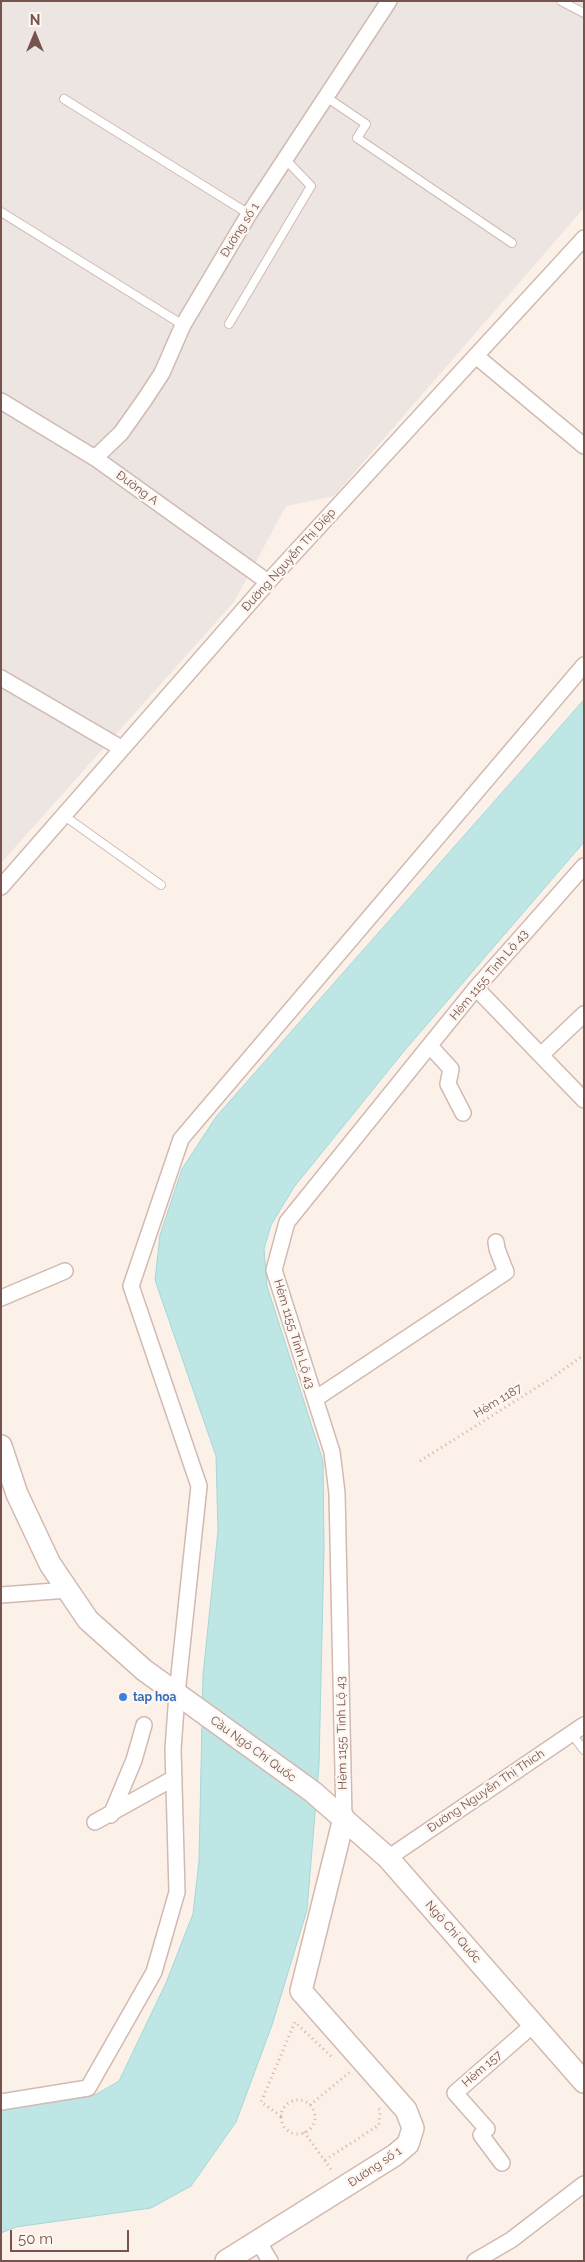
<!DOCTYPE html>
<html>
<head>
<meta charset="utf-8">
<style>
	body { margin:0 }
	#map { position:relative; width:585px; height:2262px; overflow:hidden; background:#fcf1e9; font-family:Raleway,sans-serif }
	canvas { display:block }
	.frame { position:absolute; inset:0; border:2px solid #76544d; pointer-events:none }
	.north { position:absolute; left:10px; top:10px; width:50px; height:50px; -webkit-text-stroke:4px #fef6f0; paint-order:stroke; rotate:0deg; font-size:14px; font-weight:700; line-height:20px; text-align:center; color:#76544d }
	.north::after { content:''; display:block; margin:auto; width:18px; height:22px; background:#76544d; clip-path:polygon(50% 0,100% 100%,50% 72%,0 100%) }
	.scale { position:absolute; left:10px; top:2230px; width:119px; height:22px; box-sizing:border-box; border:2px solid #76544d; border-top:0; padding-left:6px; font-size:15px; line-height:18px; white-space:nowrap; color:#76544d; -webkit-text-stroke:4px #fef6f0; paint-order:stroke }
</style>
</head>
<body>
<div id="map">
<canvas width="585" height="2262"></canvas>
<div class="frame"></div>
<div class="north">N</div>
<div class="scale">50 m</div>
</div>
<script>
const c = document.querySelector('canvas').getContext('2d');
c.lineJoin = 'round';
function paint(path, color) { c.fillStyle = color; c.fill(path, 'evenodd'); }
function trace(path, color, width, dash) { c.strokeStyle = color; c.lineWidth = width; c.lineCap = dash ? 'butt' : 'round'; c.setLineDash(dash || []); c.stroke(path); }
function write(font, color, halo, rows, align = 'center') {
  c.font = font + ' Raleway,sans-serif'; c.lineWidth = 4.5; c.setLineDash([]); c.textBaseline = 'middle'; c.strokeStyle = halo; c.fillStyle = color; for (const [text, x, y, turn = 0] of rows) {
    c.save(); c.translate(x, y); c.rotate((+turn || 0) * Math.PI / 180); c.textAlign = isNaN(turn) ? turn : align; if (halo) c.strokeText(text, 0, 0); c.fillText(text, 0, 0); c.restore();
  }
}
paint(new Path2D(`
	M1,1h583v207l-250,288 -48,10 -52,96 -233,261z`), '#ede5e2');
const water = new Path2D(`
	M584,700v142l-180,209 -110,136 -23,38 -7,24 3,37 56,175 1,87 -5,217 -12,145 -35,115 -36,97 -45,64 -40,22 -135,19 -15,6v-124l94,-14 24,-14 47,-98 27,-69 6,-53 4,-186 15,-144 -2,-75 -61,-176 5,-45 22,-66 34,-52z`);
paint(water, '#bee6e4');
trace(water, '#a4d7d6', 1);
const lane = new Path2D(`
	M561,1l23,12
	M326,97l40,27 -9,14 155,105
	M64,99l185,115
	M1,212l182,113
	M229,324l82,-138 -26,-27
	M63,815l98,70
	M571,1733l13,17`);
const street = new Path2D(`
	M476,356l108,90
	M1,401l94,57 173,124
	M95,458l26,-25 24,-34 17,-26 21,-48 66,-111 140,-213
	M1,678l120,70
	M1,887l267,-305 316,-344
	M476,988l108,112
	M430,1046l21,23 -3,15 15,29
	M541,1055l43,-41
	M1,1298l64,-27
	M315,1399l191,-127 -9,-23 -1,-7
	M1,1595l67,-5
	M111,1815l23,-55 10,-35
	M344,1818l-7,-325 -5,-41 -58,-182 13,-48 189,-234 108,-122
	M95,1822l79,-44
	M388,1858l196,-133
	M1,2102l87,-14 66,-116 23,-80 -4,-143 4,-55 22,-208 -68,-200 50,-147 403,-474
	M502,2163l-21,-28 6,-6 -32,-36 79,-69
	M258,2241l12,20
	M475,2261l36,-21 73,-56`);
const secondary = new Path2D(`
	M1,1446l16,48 33,70 38,56 56,50 169,122 75,66 196,224
	M226,2261l169,-106 13,-11 5,-16 -7,-18 -105,-119 43,-173`);
trace(lane, '#d0bab1', 10);
trace(street, '#d0bab1', 18);
trace(secondary, '#d3b9af', 24);
trace(new Path2D(`
	M420,1461l127,-80 37,-26
	M281 2117a17 17 0 1 1 34 0a17 17 0 1 1-34 0Z
	M310,2105l40,-33
	M281,2116l-20,-14 34,-80 39,37
	M304,2132l29,40
	M325,2160l54,-35 1,-15 -2,-2`), '#d6afa4', 3, [1, 4]);
trace(lane, '#fff', 8);
trace(street, '#fff', 15);
trace(secondary, '#fff', 21);
for (const [x, y, r, color] of [
	[123,1697,5,"#3f7fe0"]
]) { const dot = new Path2D(); dot.arc(x, y, r, 0, 2 * Math.PI); c.fillStyle = color; c.fill(dot); trace(dot, '#fef6f0', 2); }
write('12px', '#76544d', '#fef6f0', [
	["Đường số 1",240,230,-58],
	["Đường A",137,488,36],
	["Đường Nguyễn Thị Diệp",289,560,-48],
	["Hẻm 1155 Tỉnh Lộ 43",489,975,-50],
	["Hẻm 1155 Tỉnh Lộ 43",294,1334,73],
	["Hẻm 1187",498,1401,-31],
	["Hẻm 1155 Tỉnh Lộ 43",342,1733,-91],
	["Cầu Ngô Chí Quốc",253,1749,36],
	["Đường Nguyễn Thị Thích",486,1791,-34],
	["Ngô Chí Quốc",453,1932,49],
	["Hẻm 157",482,2069,-41],
	["Đường số 1",375,2167,-34]
]);
write('bold 12px', '#366cbe', '#fef6f0', [
	["tap hoa",133,1697]
], 'left');
</script>
</body>
</html>
